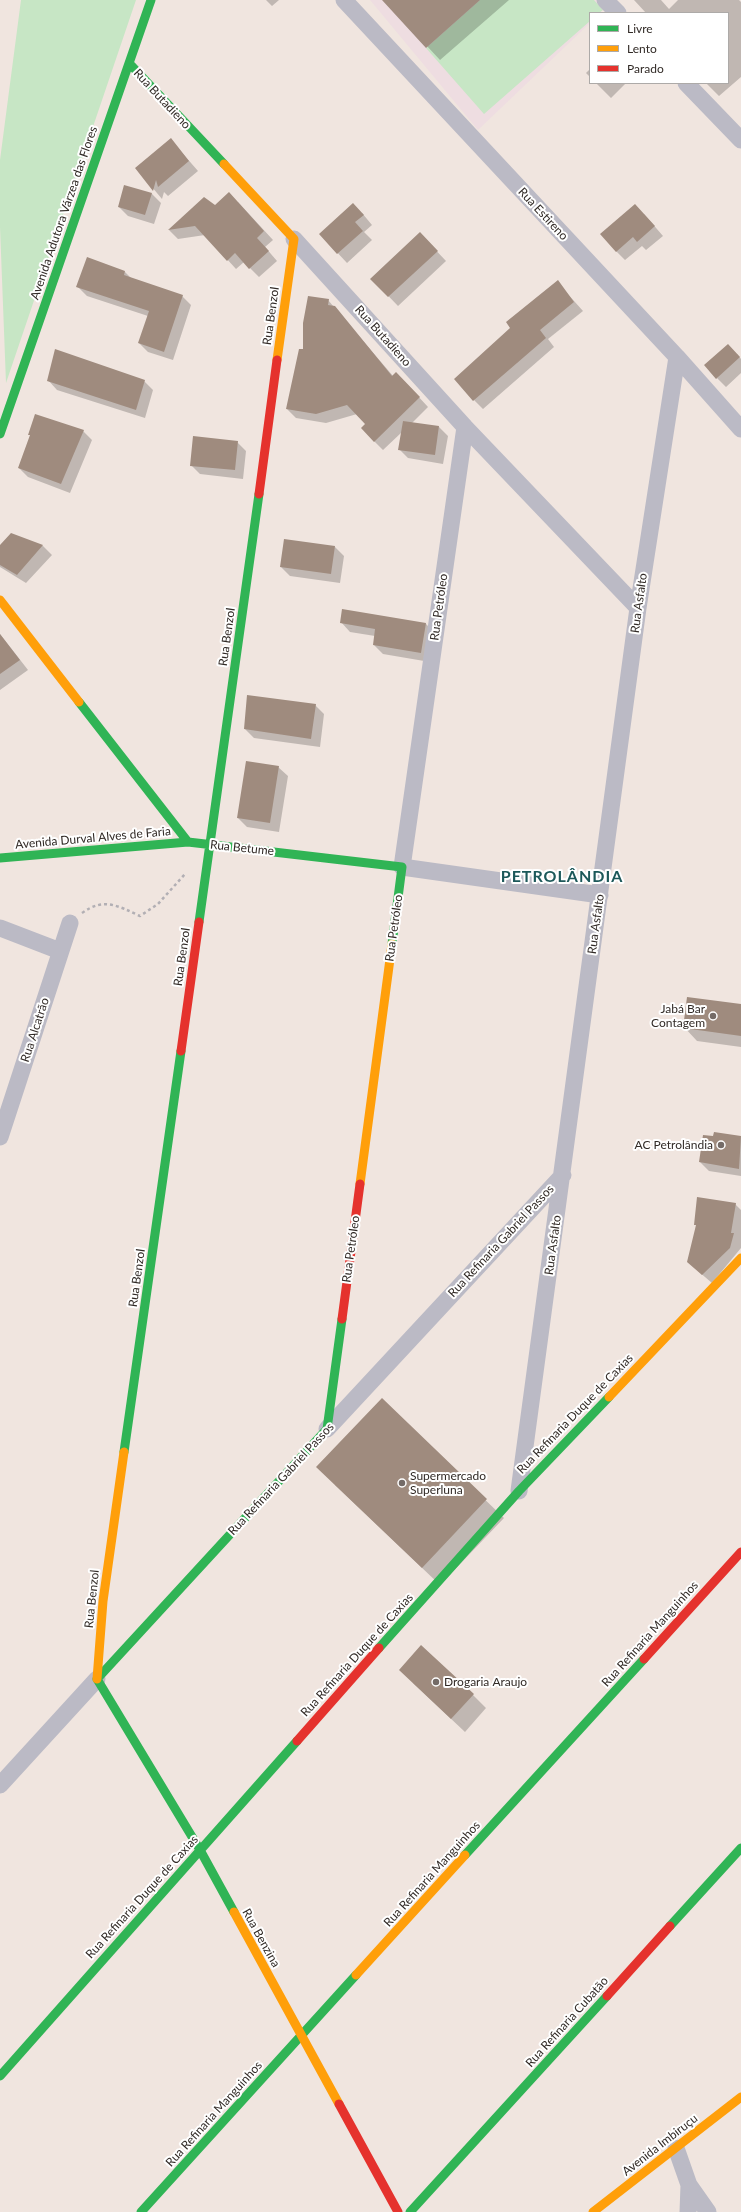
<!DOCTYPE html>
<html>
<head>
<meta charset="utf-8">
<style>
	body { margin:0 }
	#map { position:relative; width:741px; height:2212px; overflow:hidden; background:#f0e5df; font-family:Lato,sans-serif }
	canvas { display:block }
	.legend { position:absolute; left:589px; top:12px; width:140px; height:72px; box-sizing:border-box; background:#fff; border:1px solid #adaaa8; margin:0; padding:5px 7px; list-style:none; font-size:12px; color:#312a26 }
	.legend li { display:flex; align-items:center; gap:8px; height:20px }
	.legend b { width:20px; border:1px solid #adaaa8 }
</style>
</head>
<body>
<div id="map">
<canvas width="741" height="2212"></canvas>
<ul class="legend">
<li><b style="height:5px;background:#30b455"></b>Livre</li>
<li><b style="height:5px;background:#ff9f0a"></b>Lento</li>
<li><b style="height:5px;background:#e5322d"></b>Parado</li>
</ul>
</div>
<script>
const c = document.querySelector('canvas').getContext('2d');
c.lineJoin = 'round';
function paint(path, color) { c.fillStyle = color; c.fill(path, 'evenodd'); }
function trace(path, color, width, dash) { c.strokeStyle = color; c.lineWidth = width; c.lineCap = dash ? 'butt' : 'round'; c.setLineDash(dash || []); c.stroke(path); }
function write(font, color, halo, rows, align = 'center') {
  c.font = font + ' Lato,sans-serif'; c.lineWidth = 4; c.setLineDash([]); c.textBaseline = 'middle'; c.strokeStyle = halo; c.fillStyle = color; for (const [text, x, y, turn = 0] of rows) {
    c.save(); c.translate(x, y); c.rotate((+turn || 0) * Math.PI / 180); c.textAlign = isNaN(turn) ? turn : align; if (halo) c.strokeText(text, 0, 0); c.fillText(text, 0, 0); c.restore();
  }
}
paint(new Path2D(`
	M370,0h229l7,7 -6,6h-10v10l-112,107z`), '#eedde1');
paint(new Path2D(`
	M21,0h115l-130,383 -6,-156v-67z
	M480,0h114l9,10 -4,3h-9v8l-106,93 -58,-66z`), '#c7e6c5');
paint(new Path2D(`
	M266,0h13l-7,6z
	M384,0h125l-69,60z
	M634,0h27l8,9 9,-9h61l2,2v75l-22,19 -13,-13h22v-70h-82z
	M590,69v8l-4,-4z
	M596,83h30l-15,15z
	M171,140l27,31 -30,25 -4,-4 -2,7 -26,-31z
	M125,186l27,8 9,9 -7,21 -26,-8 -9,-9z
	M204,198l11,8 23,-4 35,38 -8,7 12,14 -18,16 -15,-15 -8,7 -31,-34 -27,4 -9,-9z
	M362,213l10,12 -8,7 8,8 -25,23 -27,-29z
	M644,214l19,22 -17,14 -4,-4 -17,14 -9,-9z
	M429,243l17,18 -48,45 -26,-27z
	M125,272l7,7 50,17 9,9 -18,55 -25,-8 -9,-9 9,-27 -61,-20 -10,-10z
	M557,282l26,29 -35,28 6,8 -71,62 -9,-9 38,-71z
	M328,300l65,76 12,6 23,25 -16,16 27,4 9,9 -5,28 -35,-6 -9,-9 3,-17 -19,18 -9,-9 -7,-17 -10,-10 -31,9 -30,-5 -9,-9 17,-59z
	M737,354l4,5v14l-15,14 -9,-9z
	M48,380l96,1 9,9 -8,28 -88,-28z
	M83,431l9,9 -22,53 -42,-16 -9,-9 12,-32 -2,-2z
	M237,442l9,9 -3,28 -43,-5 -9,-9z
	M11,534l32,12 9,9 -26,28 -26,-16v-20z
	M335,547l9,9 -4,27 -50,-7 -9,-9z
	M341,622l85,2 9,9 -5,29 -47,-8 -9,-9 1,-9 -25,-4z
	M0,634l28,36 -28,20z
	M315,705l9,9 -4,33 -66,-9 -9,-9z
	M278,767l10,9 -9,56 -32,-5 -9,-9z
	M741,1005v42l-44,-6 -13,-14z
	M715,1133l26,4v39l-32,-5 -9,-9z
	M735,1204l6,6v38l-29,35 -14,-12 -1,-45 -2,-2z
	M382,1400l122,118 -64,67 -105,-100z
	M413,1683l60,12 13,13 -21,24z`), '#0003');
paint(new Path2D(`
	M382,0h98l-54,48z
	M171,138l18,23 -31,26 -2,-7 -3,11 -18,-23z
	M124,185l28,8 -7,22 -27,-8z
	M229,192l35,39 -7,7 12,13 -20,18 -14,-16 -8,8 -32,-35 -27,4 36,-33 11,8z
	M353,203l11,12 -9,7 8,9 -26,23 -18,-20z
	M635,204l20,22 -18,16 -4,-5 -17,15 -16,-18z
	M420,232l18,19 -50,46 -18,-18z
	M87,257l38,14 -1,4 59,20 -19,57 -26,-9 11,-32 -73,-24z
	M558,280l16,22 -34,28 6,8 -73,63 -19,-22 56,-51 -4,-6z
	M308,296l21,3 -1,6 7,1 57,70 4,-4 24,25 -46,45 -13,-14 4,-4 -18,-19 -31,9 -30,-5 13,-60h4v-26z
	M728,344l12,13 -24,22 -12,-14z
	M55,349l90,31 -9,30 -89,-29z
	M35,414l49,16 -23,54 -43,-16 12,-33h-2z
	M403,421l36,5 -4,29 -37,-5z
	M193,436l45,5 -3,29 -45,-4z
	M11,533l32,12 -26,30 -17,-10v-20z
	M284,539l51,7 -4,28 -51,-7z
	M342,609l84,14 -5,30 -48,-8 2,-16 -35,-6z
	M0,634l20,26 -20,14z
	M247,695l69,9 -5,35 -67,-10z
	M246,761l33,5 -9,57 -33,-5z
	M687,997l54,7v32l-58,-8z
	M714,1132l27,4 -2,33 -40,-7 4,-27 10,1z
	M697,1197l39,6 -5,30h3l-4,15 -28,27 -15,-13 9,-37h-2z
	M382,1398l105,101 -65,69 -106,-101z
	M421,1645l53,49 -23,25 -52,-49z`), '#9f8b7e');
trace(new Path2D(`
	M82,913c22,-16 36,-7 58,3l18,-12 27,-30`), '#b2afb4', 2.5, [3, 3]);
trace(new Path2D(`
	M344,0l333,357 64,72
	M605,0l13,13
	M686,83l55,57
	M294,239l171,188 173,181
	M465,427l-63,440 198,28
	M0,928l60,23
	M0,1137l70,-214
	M327,1429l236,-254
	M519,1491l119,-883 39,-251
	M0,1785l97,-106
	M676,2148l13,37 -1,27
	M689,2185l19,27`), '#bbbac5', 17);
trace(new Path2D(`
	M129,63l95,101
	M0,434l151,-434
	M79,702l109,140
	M0,858l188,-16 214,25 -10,77
	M199,922l60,-428
	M124,1452l57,-401
	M379,1648l140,-157 90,-94
	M97,1679l230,-250 15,-110
	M97,1679l103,171 34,62
	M465,1855l179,-196
	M670,1926l71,-78
	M0,2076l297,-335
	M141,2212l215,-237
	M410,2212l197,-216`), '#30b455', 9);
trace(new Path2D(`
	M224,164l70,75 -17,121
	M0,600l79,102
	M360,1184l32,-240
	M609,1397l132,-139
	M97,1679l6,-78 21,-149
	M234,1912l105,192
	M356,1975l109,-120
	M593,2212l148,-115`), '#ff9f0a', 9);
trace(new Path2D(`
	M259,494l18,-134
	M181,1051l18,-129
	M342,1319l18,-135
	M644,1659l97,-107
	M297,1741l82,-93
	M607,1996l63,-70
	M339,2104l59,108`), '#e5322d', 9);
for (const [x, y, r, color] of [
	[713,1016,4,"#746b67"],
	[721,1145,4,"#746b67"],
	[402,1483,4,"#746b67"],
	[436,1682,4,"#746b67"]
]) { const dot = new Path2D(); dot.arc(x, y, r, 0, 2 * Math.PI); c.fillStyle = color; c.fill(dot); trace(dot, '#fff', 1.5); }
write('12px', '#312a26', '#fff', [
	["Rua Butadieno",162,99,47],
	["Avenida Adutora Várzea das Flores",64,213,-71],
	["Rua Estireno",543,214,47],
	["Rua Benzol",271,316,-82],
	["Rua Butadieno",383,336,48],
	["Rua Asfalto",639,603,-82],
	["Rua Petróleo",439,607,-82],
	["Rua Benzol",227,637,-82],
	["Avenida Durval Alves de Faria",93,838,-5],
	["Rua Betume",242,848,6],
	["Rua Asfalto",596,924,-82],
	["Rua Petróleo",394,928,-82],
	["Rua Benzol",182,957,-82],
	["Rua Alcatrão",35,1030,-72],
	["Rua Refinaria Gabriel Passos",501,1241,-47],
	["Rua Asfalto",553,1245,-82],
	["Rua Petróleo",351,1249,-82],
	["Rua Benzol",137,1278,-82],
	["Rua Refinaria Duque de Caxias",575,1414,-46],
	["Rua Refinaria Gabriel Passos",281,1479,-47],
	["Rua Benzol",92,1599,-84],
	["Rua Refinaria Manguinhos",650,1634,-48],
	["Rua Refinaria Duque de Caxias",357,1655,-48],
	["Rua Refinaria Manguinhos",432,1874,-48],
	["Rua Refinaria Duque de Caxias",142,1897,-48],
	["Rua Benzina",261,1938,61],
	["Rua Refinaria Cubatão",567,2022,-48],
	["Rua Refinaria Manguinhos",214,2114,-48],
	["Avenida Imbiruçu",660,2145,-38]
]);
write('12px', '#312a26', '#fff', [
	["Jabá Bar",705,1009],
	["Contagem",705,1023],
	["AC Petrolândia",713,1145],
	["Supermercado",410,1476,"left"],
	["Superluna",410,1490,"left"],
	["Drogaria Araujo",444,1682,"left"]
], 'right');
c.letterSpacing = '1px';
write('bold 16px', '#1c5859', '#fff', [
	["PETROLÂNDIA",562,877]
]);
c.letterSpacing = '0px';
</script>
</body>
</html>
